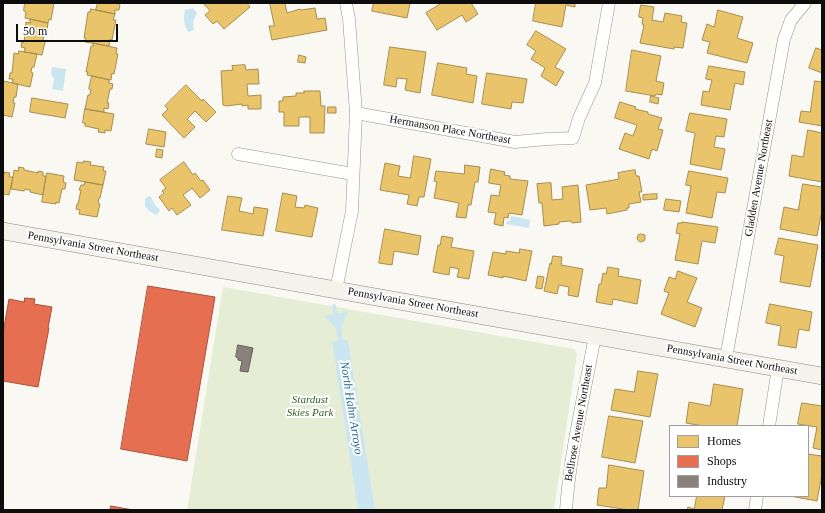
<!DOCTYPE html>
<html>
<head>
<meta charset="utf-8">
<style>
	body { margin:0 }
	#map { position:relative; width:825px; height:513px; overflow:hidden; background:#faf8f2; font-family:Georgia,serif }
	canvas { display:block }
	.frame { position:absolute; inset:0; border:4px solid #0d0d0d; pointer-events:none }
	.legend { position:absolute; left:669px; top:425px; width:140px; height:72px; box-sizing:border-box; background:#fff; border:1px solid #9e9e9e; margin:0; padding:5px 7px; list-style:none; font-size:12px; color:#0d0d0d }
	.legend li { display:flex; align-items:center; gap:8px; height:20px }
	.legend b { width:20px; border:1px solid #9e9e9e }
	.scale { position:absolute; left:16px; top:24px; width:102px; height:18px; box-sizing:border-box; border:2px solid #0d0d0d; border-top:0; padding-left:5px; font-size:12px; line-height:14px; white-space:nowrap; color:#0d0d0d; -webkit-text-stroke:3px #fff; paint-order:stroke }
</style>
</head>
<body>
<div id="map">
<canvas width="825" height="513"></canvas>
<div class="frame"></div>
<ul class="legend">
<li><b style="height:11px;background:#e9c46a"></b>Homes</li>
<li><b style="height:11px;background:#e76f51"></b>Shops</li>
<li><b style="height:11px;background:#8a817c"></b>Industry</li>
</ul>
<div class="scale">50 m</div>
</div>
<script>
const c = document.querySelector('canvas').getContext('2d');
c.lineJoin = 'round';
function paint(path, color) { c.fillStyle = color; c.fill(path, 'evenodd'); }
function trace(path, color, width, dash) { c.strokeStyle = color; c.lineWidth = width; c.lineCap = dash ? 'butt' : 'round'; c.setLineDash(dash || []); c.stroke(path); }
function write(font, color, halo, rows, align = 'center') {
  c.font = font + ' Georgia,serif'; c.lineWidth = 4; c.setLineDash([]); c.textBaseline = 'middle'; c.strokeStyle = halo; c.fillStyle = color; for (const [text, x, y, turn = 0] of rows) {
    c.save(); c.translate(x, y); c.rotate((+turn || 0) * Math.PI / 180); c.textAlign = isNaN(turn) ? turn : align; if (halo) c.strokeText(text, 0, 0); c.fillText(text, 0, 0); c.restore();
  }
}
paint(new Path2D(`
	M223,287l351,62 3,5 -23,156h-367z`), '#e5eed4');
paint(new Path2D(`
	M193,8l4,5 -4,9 1,8 -6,2c-4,-7 -5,-14 -3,-22z
	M52,67l14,2 -3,22 -11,-2 2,-10 -3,-5z
	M149,196l2,1 4,8 5,5 -3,5 -8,-4 -4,-5v-7z
	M511,216l19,4 -1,8 -23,-4 1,-3h3z
	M348,311l-7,17 2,12h5l27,170h-17l-26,-169 6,-1 -2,-12 -12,-12z`), '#cce6f1');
const homes = new Path2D(`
	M25,3h29l-3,17 -2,-1 -1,4 -23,-5 1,-6 -2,-1z
	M98,3h20v1l2,1 -1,5h-4v4l-19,-4z
	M203,3h44l3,4 -26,22 -7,-8 -4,3 -8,-9 5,-4z
	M270,3h15l2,10 13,-4 1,1 14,-2 2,11 8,-1 2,12 -55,10 -3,-14h5z
	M374,3h36l-3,15 -35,-7z
	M442,3h29l7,11 -12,8 -4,-7 -25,15 -11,-17z
	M536,3h39v4l-9,-2 -4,22 -29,-6z
	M641,5l13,2 -2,13 11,2 2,-9 17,3 -1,6 6,1 -4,25 -9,-1v2l-34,-6 4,-18 -2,-1 1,-6 -4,-1z
	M91,9l24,5 -2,6h3l-4,20 -2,-1 -1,7 -24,-4 1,-4h-2l4,-26h2z
	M718,10l25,7 -6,21 16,5 -6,20 -40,-10 3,-11 -8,-2 5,-16 7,3z
	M30,19l18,4 -2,13 -2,-1 -1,6 2,1 -3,13 -18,-3 1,-4 -4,-1 1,-5h2l2,-14h-1l1,-6 4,1z
	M536,31l30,18 -11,18 9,5 -8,14 -15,-10 4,-8 -14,-9 5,-8 -9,-6z
	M93,43l24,5 -1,6h2l-4,20 -2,-1 -1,7 -24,-5 1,-3h-2l5,-26h2z
	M390,47l36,5 -6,41 -15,-3 2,-11 -10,-1 -1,9 -12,-2z
	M816,48l6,2v23l-13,-5z
	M632,50l29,6 -5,25 8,2 -2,12 -6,-1 -1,2 -29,-5z
	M19,51l18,3 -3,13h-2l-1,5 2,1 -3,14 -18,-4 1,-4h-4l1,-6h2l2,-20 4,1z
	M299,55l7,2 -1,6 -7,-1z
	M438,63l29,5 -1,6 11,2 -4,27 -41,-8z
	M245,65l1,5 12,-1 1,15h-12l1,12 13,-1v14h-13v-4l-6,1v-2l-16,2 -3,-1 -2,-34 12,-1 -1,-4z
	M709,66l36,6 -2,13 -8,-2 -5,27 -29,-5 2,-14 6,1 3,-12 -6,-1z
	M487,73l40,6 -4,24 -11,-1 -1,7 -29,-5z
	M92,76l17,4v3l4,1 -1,5h-2l-3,14h2l-1,6 -4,-1v4l-19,-3 3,-14h2l1,-5 -2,-1z
	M3,81l15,3 -2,13h-2l-1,6h2l-3,14 -9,-2z
	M815,81l7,1v44l-23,-4 2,-11 9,1z
	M186,85l16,16 1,-2 13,13 -10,10 -11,-11 -8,8 8,8 -11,11 -22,-23 6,-6 -3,-3z
	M304,91h16l1,15h4l-1,27h-14v-16h-11v9h-15v-14h-5v-11h4v-4l13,-1v-3h8z
	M651,96l8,2 -1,6 -8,-2z
	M32,98l36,6 -3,14 -35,-6z
	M620,102l16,5 -1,2 13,3v2l14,4 -4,11 5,1 -6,21 -5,-2 -3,10 -30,-10 6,-16 8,3 4,-11 -22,-7z
	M328,107h8v6h-8z
	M85,109l29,5 -3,17 -6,-1v3l-7,-1 1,-3 -14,-3v-3h-2z
	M690,113l37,6 -3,18 -8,-1 -2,11 11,2 -4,21 -31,-6 5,-31 -9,-2z
	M149,129l17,3 -2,15 -18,-3z
	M808,130l14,3v49l-33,-6 3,-21 11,2z
	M157,149l6,1 -1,8 -6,-1z
	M414,156l17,3 -7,38h-5l-2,9 -10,-2 2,-9 -29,-5 5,-27 15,3 -2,10 12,2z
	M84,161l7,1 -1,3 14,2 -1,4h3l-3,14 -29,-5 3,-18 6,1z
	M184,162l9,13 2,-2 6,8 2,-1 7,10 -10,8 -8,-10 -9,7 8,10 -14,10 -5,-7 -3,3 -10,-14 5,-4 -2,-2 4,-3 -6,-8z
	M465,165l15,2 -2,15h-3l-4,23h-3l-2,13 -10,-1 3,-14 -25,-5 3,-16 -3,-1 2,-10 28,3z
	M19,167l5,1v2l14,3v-2l5,1v4h3l-3,19 -13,-3v-2l-5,-1 -1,2 -13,-2 3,-19 4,1z
	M491,169l14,3 -1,3 6,1v3l18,2 -6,34 -13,-2 -1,5 -4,-1 -1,9 -9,-2 2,-11 -8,-1 3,-17 8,1 2,-11 -12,-2z
	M635,170l1,6h3l3,16h-3l2,10 -12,2v4h-2v2l-20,4 -1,-6 -16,2 -4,-25 33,-6 -1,-6z
	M689,171l39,7 -3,15 -8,-1 -5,26 -26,-5 5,-27 -5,-1z
	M5,172l5,1 -1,4h4l-4,18 -6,-1v-21l1,1z
	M47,173l17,3 -1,6 3,1 -1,6h-3l-3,14 -3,-1v2l-14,-2z
	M85,182l18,3 -3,13h-1l-1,5 2,1 -3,13 -18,-3 1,-4 -4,-1 1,-5h1l3,-14h-2l2,-5h3z
	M551,183l1,17 11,-1 -1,-12 16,-2 3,37 -9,1 -1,-2 -12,1v2l-15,2 -2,-23h-3l-2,-19z
	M803,184l19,3v28h-1l-4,21 -37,-7 4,-22 14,3z
	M283,193l14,3 -2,11 9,1 1,-3 13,3 -6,29 -36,-6z
	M657,194v5l-14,1v-5z
	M228,196l14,2 -3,13 14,3 1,-7 14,2 -5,27 -41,-6z
	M666,199l15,2 -2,11 -15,-2z
	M682,222l36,5 -3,16 -13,-2 -4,23 -23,-4 5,-26 -4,-1 2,-10h4z
	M385,229l36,7 -3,19 -24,-4 -2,14 -13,-2z
	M641,234l4,1v4l-1,2 -4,1 -3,-3 1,-4z
	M442,236l11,2 -2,9 23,4 -5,28 -12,-2 2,-8 -9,-2 -1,8 -16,-3 5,-27h2z
	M779,238l39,7 -8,42 -30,-5 4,-26 -9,-2z
	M520,249l12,2 -6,30 -23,-5v2l-15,-3 5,-23 13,2v-3l13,2z
	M553,256l9,1 -1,8 22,4 -5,28 -10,-2 1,-8 -10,-2 -2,9 -13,-3 6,-28 1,1z
	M608,267l11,2 -1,7 23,4 -4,24 -24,-5 -1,6 -16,-3 3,-18h2l2,-11 3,1z
	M678,271l19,7 -10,24 15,6 -7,19 -34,-13 8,-21 -5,-2 5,-14 6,2z
	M538,276l6,1 -2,12 -6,-1z
	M770,304l42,8 -3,19 -10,-2 -3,19 -18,-3 3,-19 -15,-3z
	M638,371l20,3 -8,43 -39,-7 4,-21 19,3z
	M714,384l29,5 -6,37h-34l-17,-3 3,-21 21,4z
	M802,403l20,3v44l-9,-2 4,-21 -19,-3z
	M609,416l34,5 -8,42 -33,-6z
	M808,454l14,2v18l-5,27 -27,-5h18z
	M609,465l35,6 -6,39h-9l-32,-5 2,-17h7z
	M697,496h28l-3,14h-35l1,-3 6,2z`);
paint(homes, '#e9c46a');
trace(homes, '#a78d4e', 1);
const shops = new Path2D(`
	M148,286l67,11 -28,164 -66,-12z
	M25,298l10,1 -1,5 18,3 -4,21h1l-11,59 -35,-6v-48l6,-34 15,3z
	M111,506l22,4h-23z`);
paint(shops, '#e76f51');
trace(shops, '#a6523d', 1);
const industry = new Path2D(`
	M238,345l15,3 -5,24 -8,-1 2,-10 -4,-1v-2l-2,-1z`);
paint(industry, '#8a817c');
trace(industry, '#645e5b', 1);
trace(new Path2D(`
	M334,306l2,12`), '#cce6f1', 4);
const street = new Path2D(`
	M356,113l159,29 32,-3 26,-1 6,-20 16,-35 14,-80
	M238,154l115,20
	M336,290l16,-79 4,-98 -7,-94 -3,-16
	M726,358l58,-319 7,-19 14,-17
	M769,426l9,-58
	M566,510c4,-59 19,-117 29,-175
	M755,510l2,-14`);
const secondary = new Path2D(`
	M3,231l819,145`);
trace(street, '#949390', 13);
trace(secondary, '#8a8987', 18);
trace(street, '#fefefd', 12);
trace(secondary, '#f4f2ea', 17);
write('11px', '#0d0d0d', '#fff', [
	["Hermanson Place Northeast",450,130,10],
	["Gladden Avenue Northeast",759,178,-80],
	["Pennsylvania Street Northeast",93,247,10],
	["Pennsylvania Street Northeast",413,303,10],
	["Pennsylvania Street Northeast",732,360,10],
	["Bellrose Avenue Northeast",579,423,-80]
]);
write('italic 11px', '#335f24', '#fff', [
	["Stardust",310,400],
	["Skies Park",310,413]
]);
write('italic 12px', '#236793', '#fff', [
	["North Hahn Arroyo",351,408,81]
]);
</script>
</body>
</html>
